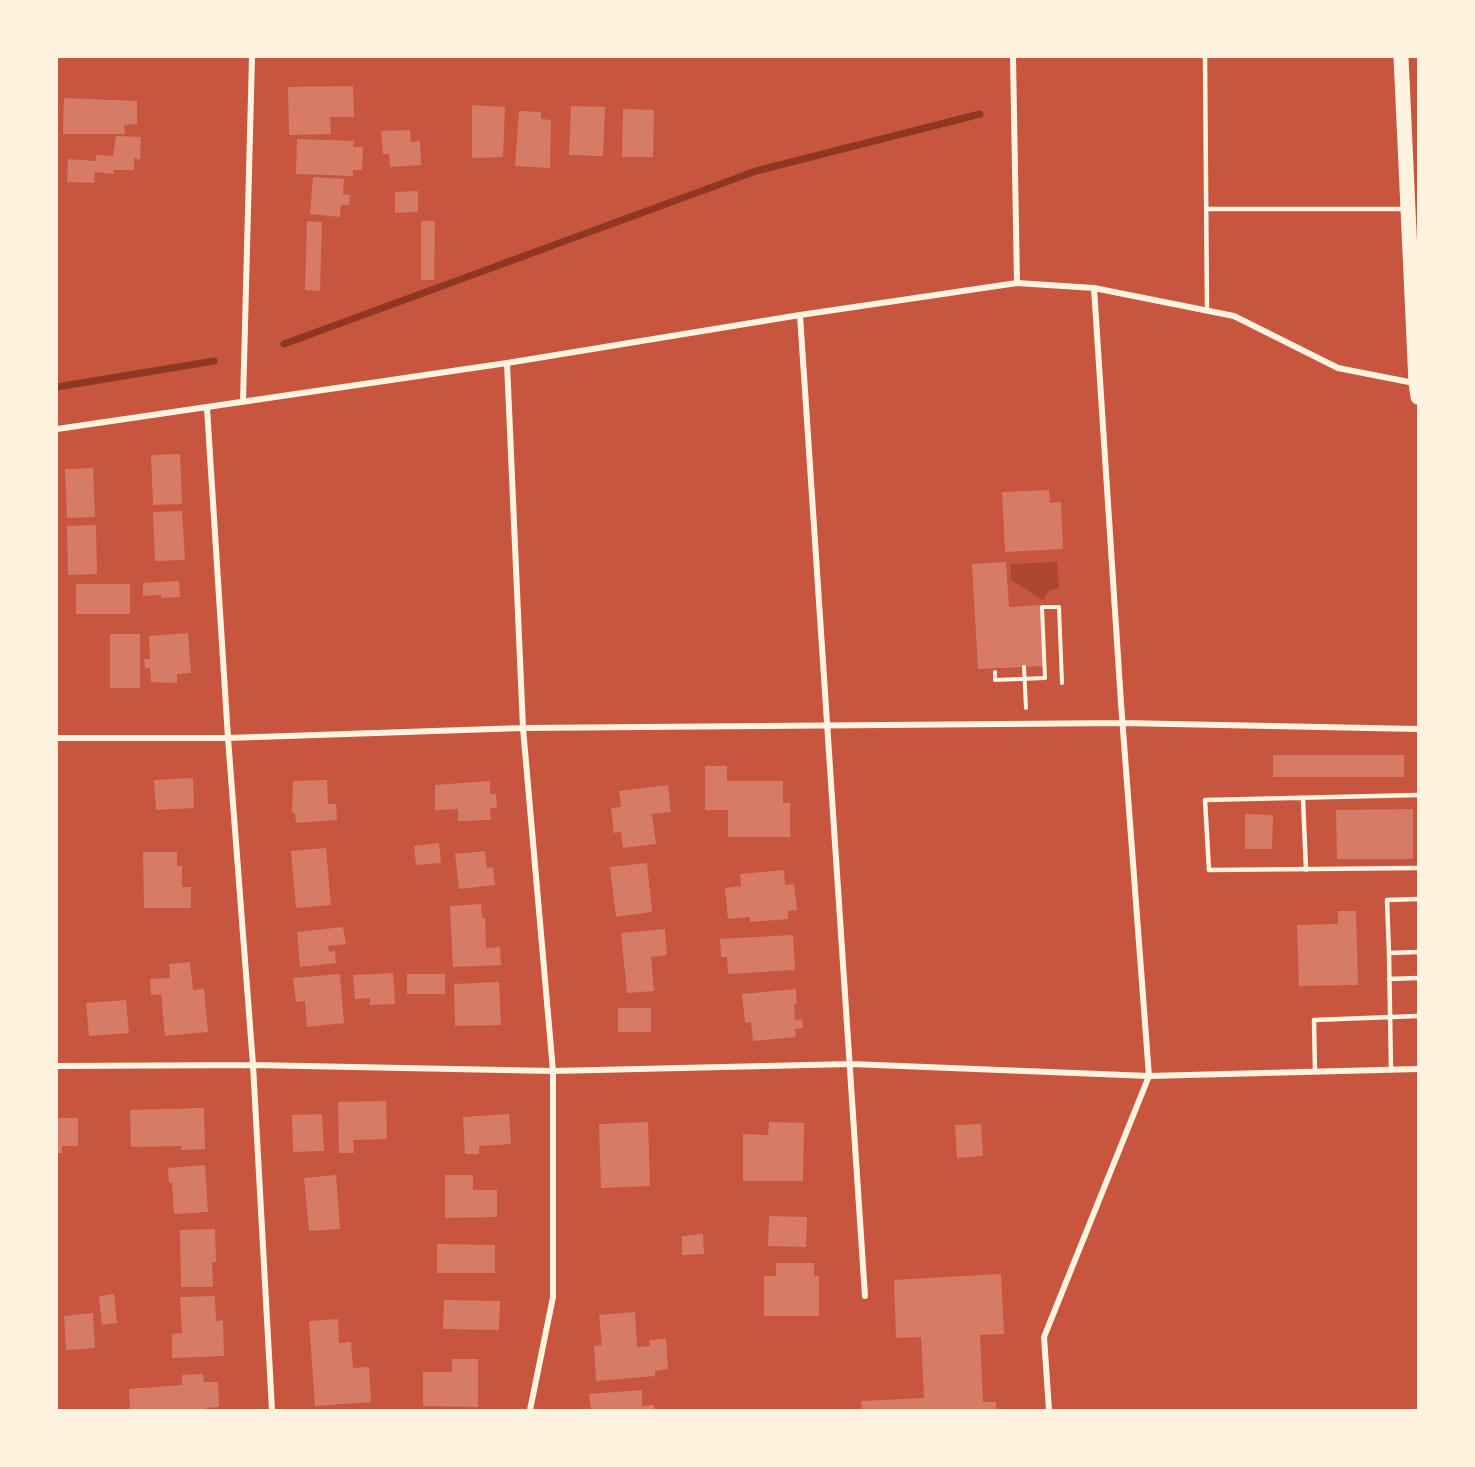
<!DOCTYPE html>
<html>
<head>
<meta charset="utf-8">
<style>
	body { margin:0 }
	#map { position:relative; width:1475px; height:1467px; overflow:hidden; background:#c8553d; font-family:Raleway,sans-serif }
	canvas { display:block }
	.frame { position:absolute; inset:0; border:58px solid #fff3e0; pointer-events:none }
</style>
</head>
<body>
<div id="map">
<canvas width="1475" height="1467"></canvas>
<div class="frame"></div>
</div>
<script>
const c = document.querySelector('canvas').getContext('2d');
c.lineJoin = 'round';
function paint(path, color) { c.fillStyle = color; c.fill(path, 'evenodd'); }
function trace(path, color, width, dash) { c.strokeStyle = color; c.lineWidth = width; c.lineCap = dash ? 'butt' : 'round'; c.setLineDash(dash || []); c.stroke(path); }
paint(new Path2D(`
	M1057,562l2,26 -10,3 -6,9 -32,-20v-16z`), '#ae4732');
trace(new Path2D(`
	M284,344l472,-173 224,-57
	M57,387l157,-26`), '#8f3625', 7);
paint(new Path2D(`
	M353,86l1,31h-24l1,17 -42,1 -1,-48z
	M64,98l73,3v23l-13,1 1,9h-62z
	M472,105l33,2 -2,50 -31,1z
	M571,106l34,1 -2,49 -34,-1z
	M623,109l31,1 -1,47h-31z
	M519,111l22,1v7l10,1 -1,48 -35,-2z
	M410,130l1,12 9,-1 1,24 -31,2 -1,-13h-6l-2,-23z
	M116,136l25,1 -1,23 -6,-2v12h-21l1,4 -19,-2 -1,11 -27,-1 1,-23 28,2v-6l17,1z
	M297,139l57,2 -1,6h10l-1,23h-9v6l-57,-2z
	M313,177l31,2 -1,15 7,1 -1,10h-8l-1,12 -30,-3z
	M418,191v21l-23,1v-21z
	M307,221l15,1 -2,69 -15,-1z
	M421,221h14l-1,59h-13z
	M180,454l2,50 -29,1 -2,-50z
	M93,468l2,49 -28,1 -2,-49z
	M1049,490l1,13 11,-1 2,47 -58,3 -3,-60z
	M182,511l3,49 -30,1 -2,-49z
	M96,525l1,49 -29,1 -1,-49z
	M1006,562l3,45 31,-2 3,61 -65,3 -6,-105z
	M179,581l1,16 -19,1v-3l-18,1v-13z
	M76,584h54v30h-54z
	M188,633l3,40 -14,1v9l-26,-1 -1,-14h-5l-1,-9h6l-1,-23z
	M110,634h30v54h-30z
	M1273,755h131v22h-131z
	M705,766h22v15h56v22h7v34h-62v-27h-23z
	M193,778l1,30 -38,2 -2,-30z
	M327,780l1,24h8l1,16 -41,3 -1,-10h-3l1,-32z
	M490,781v13h6l1,14h-7l1,12 -33,1v-12l-23,1v-25z
	M668,785l3,27 -19,2 4,30 -33,4 -2,-16 -7,1 -3,-25 10,-1 -2,-16z
	M1413,809v50h-76l-1,-49z
	M1245,814l28,1 -1,34h-27z
	M439,843l2,20 -25,2 -2,-19z
	M326,848l5,57 -35,3 -5,-57z
	M485,851l2,17 6,-1 2,18 -36,4 -4,-35z
	M143,852h34v14h5v21h9v21h-47z
	M647,863l5,49 -36,5 -6,-50z
	M784,870l1,15 9,-1 3,26 -9,1v8l-38,3v-5l-22,2 -3,-31 16,-2 -1,-12z
	M481,904l1,14h3l1,30 14,-1 1,18 -48,2 -3,-61z
	M1338,911h18l2,74 -59,1 -2,-61 41,-1z
	M343,927l3,17 -18,2 1,6 6,-1 1,12 -36,4 -3,-35z
	M665,929l2,26 -16,2 3,34 -27,2 -6,-60z
	M793,935l2,35 -67,4 -1,-17h-6l-1,-18z
	M190,962l3,28 11,-1 4,43 -43,4 -4,-42 -10,1 -1,-16 20,-1 -1,-14z
	M393,973l2,31 -25,1v-7l-15,1 -2,-24z
	M340,974l4,49 -37,4 -2,-26 -9,1 -3,-24z
	M407,974h38v20h-38z
	M499,982l2,43 -46,1 -1,-42z
	M796,989l1,15h-3l1,16 7,-1 1,9 -8,1 1,8 -43,4 -2,-19 -6,1 -3,-29z
	M126,1000l3,33 -40,3 -3,-33z
	M618,1008h33v24h-33z
	M386,1101l1,38 -34,1 1,13h-15l-1,-51z
	M204,1108l1,41 -24,1v-4l-50,1 -1,-37z
	M322,1114l2,37 -31,1 -1,-37z
	M509,1114l2,30 -32,2v8h-14l-2,-37z
	M57,1118h21v28h-16v7h-5z
	M648,1122l2,64 -49,2 -2,-64z
	M769,1122l35,1 -1,58h-60v-47l25,1z
	M981,1124l2,32 -26,2 -2,-33z
	M205,1165l3,47 -34,2 -2,-31h-3l-1,-15z
	M336,1175l4,54 -31,2 -5,-53z
	M445,1175h28v15h24v27l-52,1z
	M769,1216l38,1 -1,30 -38,-1z
	M215,1229l1,33h-4l1,25h-32l-1,-57z
	M703,1234l1,20 -22,1v-19z
	M437,1244l58,1v28h-58z
	M776,1263h38v13h5v40h-55v-40h12z
	M1001,1274l3,60 -24,1 3,67h13v8h-134l-1,-9 63,-3 -3,-61 -25,1 -2,-58z
	M114,1294l3,29 -15,2 -3,-29z
	M215,1296l1,25 7,-1 1,36 -52,2v-24l10,-1 -2,-36z
	M444,1300l56,1 -1,29 -56,-1z
	M635,1312l2,35 13,-1 -1,-6 17,-1 2,30 -13,2v5l-59,5 -2,-35 8,-1 -3,-30z
	M93,1313l2,35 -29,2 -2,-34z
	M338,1319l1,24 12,-1 2,26 16,-1 2,35 -56,4 -6,-85z
	M452,1359h26v48l-55,-1v-34h29z
	M203,1374l1,8h14l1,25 -13,1v2h-76l-1,-21 53,-4v-10z
	M642,1390v16l12,-1v5h-63l-2,-16z`), '#d67c66');
trace(new Path2D(`
	M1024,667l2,41
	M995,672v8l50,-2 -3,-71h17l3,76`), '#fff3e0', 4);
trace(new Path2D(`
	M1205,57l2,254
	M1208,209h197
	M1418,795l-213,5 4,70 209,-2
	M1303,799l3,71
	M1389,953l-2,-53 31,-1
	M1389,979l29,-1
	M1391,1070l-2,-117 29,-1
	M1315,1072l-1,-52 104,-4`), '#fff3e0', 4.5);
trace(new Path2D(`
	M1013,57l4,226
	M800,315l65,981
	M507,363l16,365 30,343v226l-23,113
	M243,402l9,-345
	M207,408l21,330 25,327 19,345
	M57,429l450,-66 293,-48 217,-32 77,5 140,28 104,52 76,15
	M57,738h171l295,-10 600,-5 295,6
	M57,1066l196,-1 300,6 298,-7 298,12 269,-7
	M1049,1410l-5,-73 105,-261 -28,-373 -27,-415`), '#fff3e0', 6);
trace(new Path2D(`
	M1401,57l15,326 2,14`), '#fff3e0', 15);
</script>
</body>
</html>
